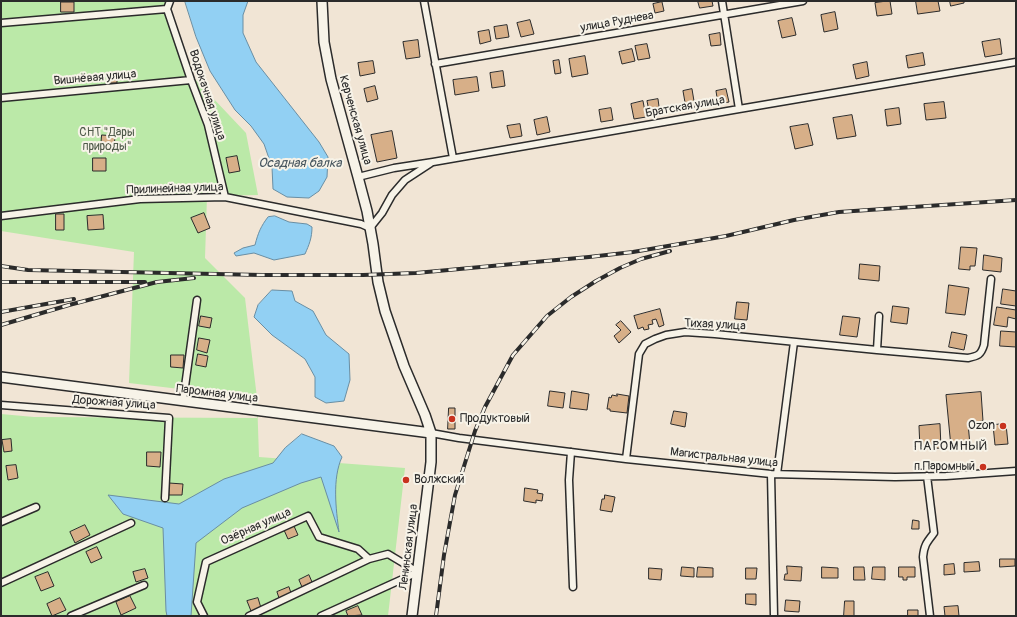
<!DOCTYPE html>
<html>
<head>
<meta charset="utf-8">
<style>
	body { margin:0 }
	#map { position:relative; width:1017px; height:617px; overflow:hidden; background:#f1e5d5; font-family:Pangolin,sans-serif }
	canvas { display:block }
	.frame { position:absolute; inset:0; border:2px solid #2b2b2b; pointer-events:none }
</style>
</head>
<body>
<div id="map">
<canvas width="1017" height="617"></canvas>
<div class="frame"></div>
</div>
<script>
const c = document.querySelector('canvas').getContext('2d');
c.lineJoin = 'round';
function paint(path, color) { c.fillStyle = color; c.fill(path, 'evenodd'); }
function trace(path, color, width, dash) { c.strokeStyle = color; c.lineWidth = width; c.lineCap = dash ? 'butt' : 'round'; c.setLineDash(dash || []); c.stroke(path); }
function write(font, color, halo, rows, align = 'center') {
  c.font = font + ' Pangolin,sans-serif'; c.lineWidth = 4; c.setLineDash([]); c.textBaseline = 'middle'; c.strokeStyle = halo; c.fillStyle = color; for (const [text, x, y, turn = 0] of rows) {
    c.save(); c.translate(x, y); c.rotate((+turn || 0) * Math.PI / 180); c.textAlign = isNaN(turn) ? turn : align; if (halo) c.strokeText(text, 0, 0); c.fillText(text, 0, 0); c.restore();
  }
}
paint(new Path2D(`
	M1,1h168l1,8 24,69 52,55 12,62 -51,1 -2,62 40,40 12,100 2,59 146,11 -17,148h-387v-202l33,3 223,1 -1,-20 -127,-15 5,-131 -133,-21z`), '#bbe9a8');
const water = new Path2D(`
	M185,1h63l-5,14v18l13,29 63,80 9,15 -1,20 -8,14 -10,7 -22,-1 -14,-8 -1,-22 -8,-23 -13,-18 -16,-16 -25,-39 -14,-34z
	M275,216l14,6 18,2 5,3c0,11 -3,18 -7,27l-31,6 -20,-7 -18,3 -2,-3 9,-5 12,-3c3,-12 6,-19 13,-28z
	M272,290l20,1 3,10 18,10 13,24 23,19 1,26 -6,21 -18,2 -11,-6v-20l-10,-18 -33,-24 -18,-18 4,-12z
	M302,434l32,12 8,11c-10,22 -6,52 -3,75l-18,-55 -20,6 -59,25 -46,35 -5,73h-24l-1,-5 -3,-83 -40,-14 -15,-19 71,9 45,-25 49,-16 12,-15z`);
paint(water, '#92d0f3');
trace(water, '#698ea3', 1);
const building = new Path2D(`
	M698,1h14l1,5 -13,2z
	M887,1h3l2,13 -15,2 -2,-13z
	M916,1h22l2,10 -22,3z
	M950,1h14v2l-13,3z
	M61,2h13v10h-13z
	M662,2l2,9 -9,2 -2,-9z
	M835,12l3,17 -14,3 -3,-17z
	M792,18l4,17 -14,3 -4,-17z
	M530,20l4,14 -13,3 -4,-14z
	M507,25l2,12 -13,2 -2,-12z
	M489,30l2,11 -11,3 -2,-12z
	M720,33l1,12 -10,1 -2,-11z
	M1000,39l2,15 -17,3 -3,-15z
	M418,40l2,17 -14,2 -3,-17z
	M647,44l3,14 -12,2 -3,-14z
	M632,49l3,12 -13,3 -3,-12z
	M923,53l2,12 -17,3 -2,-12z
	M585,56l3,18 -16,3 -3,-18z
	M559,60l2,13 -6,1 -2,-13z
	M373,61l2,12 -15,3 -2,-13z
	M867,62l2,14 -13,3 -3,-14z
	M503,71l2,15 -13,2 -2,-15z
	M108,74h9v9h-9z
	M477,77l2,14 -24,4 -2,-15z
	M375,86l3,13 -11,3 -3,-13z
	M692,89l3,18 -9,1 -3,-17z
	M726,89l3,13 -11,2 -2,-13z
	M658,99l2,15 -10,2 -3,-15z
	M643,101l3,16 -12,2 -3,-15z
	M944,102l2,16 -20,2 -2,-16z
	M611,108l2,12 -12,2 -2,-12z
	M899,108l2,16 -14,2 -2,-16z
	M852,115l4,21 -19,3 -4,-21z
	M547,117l3,15 -13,3 -3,-15z
	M520,124l2,12 -12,2 -3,-12z
	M808,124l5,21 -18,4 -5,-22z
	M392,131l5,27 -20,4 -6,-27z
	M102,135l13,1 -1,13 -13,-1z
	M237,156l3,15 -11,2 -3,-15z
	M93,158h13v13h-13z
	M204,213l6,15 -12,5 -7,-15z
	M56,214h8v16h-8z
	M103,215l1,14 -16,1 -1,-14z
	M961,247l16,1 -2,18h-5v4l-11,-1z
	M984,255l18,3 -1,14 -18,-2z
	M860,264l20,2 -1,15 -20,-2z
	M949,285l20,3 -4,27 -19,-2z
	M1003,289l13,2v15l-15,-2z
	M737,302l12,1 -2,17 -12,-1z
	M893,306l16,2 -2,16 -16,-2z
	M997,307l19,3v9l-8,-2 -1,10 -13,-2z
	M660,309l4,16 -5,2 -3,-8 -4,1 1,4 -5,1 1,4 -5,1 -1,-3 -5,2 -4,-13z
	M201,316l11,2 -2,10 -11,-2z
	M843,316l17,2 -3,19 -17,-2z
	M621,321l10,11 -12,11 -5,-7 7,-6 -5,-5z
	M1001,331l15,1v15l-16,-1z
	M952,332l15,3 -3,15 -15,-3z
	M199,338l11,2 -3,13 -10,-3z
	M198,354l10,2 -2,11 -10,-2z
	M171,355h13l-1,13 -12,-1z
	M550,391l15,2 -2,15 -15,-2z
	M572,391l17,3 -2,16 -17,-2z
	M981,392l2,29 -15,2 2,22 -19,2 -5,-52z
	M617,394l12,2 -2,17 -17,-2v-2h-3l2,-12 2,1 1,-3 5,1z
	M449,408h6v21h-7z
	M674,411l13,2 -2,14 -14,-3z
	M940,424l1,24 -21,1 -1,-23z
	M1006,424l2,20 -13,1 -2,-20z
	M11,439l1,12 -8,1 -2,-12z
	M147,452h14l-1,15 -13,-1z
	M16,465l2,13 -10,2 -2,-14z
	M169,483l14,1 -1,11h-13z
	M525,488l13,2 -1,3 6,1 -1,7 -6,-1v3l-12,-2z
	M605,495l10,2 -3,15 -12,-2 2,-11h2z
	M913,520l6,1v8h-7z
	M85,525l5,10 -15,8 -5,-11z
	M294,526l4,9 -10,4 -4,-9z
	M97,547l5,11 -11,5 -5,-11z
	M1000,559h15v7l-15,1z
	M979,562l1,9 -16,1v-9z
	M954,564l1,10 -11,1v-10z
	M787,566l15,1 -1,14 -17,-1 1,-6h2z
	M682,567l12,1v9l-13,-1z
	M698,567l15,1v9h-16z
	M822,567l16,1v10h-16z
	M854,567h10l1,13h-11z
	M873,567h12v13l-13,-1z
	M899,567h16v10h-8v3h-4v-3h-4z
	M649,568l13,1 -1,11 -12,-1z
	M746,568h11l-1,11h-10z
	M145,569l3,9 -12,4 -3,-10z
	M48,572l6,14 -13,5 -6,-14z
	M309,575l3,7 -10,5 -3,-7z
	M289,587l2,6 -12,5 -2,-6z
	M746,594h10v11l-10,-1z
	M130,596l6,12 -15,7 -5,-13z
	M60,598l6,12 -14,6 -5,-12z
	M258,598l3,10 -10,3 -4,-10z
	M786,600l14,1 -1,11 -14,-1z
	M845,601h9v15h-10z
	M358,606l4,9 -14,1 -2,-5z
	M958,606l1,10h-14l-1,-9z
	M908,610h10v6h-10z`);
paint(building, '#d7af88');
trace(building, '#2b2b2b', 1);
const street = new Path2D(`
	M170,1l-3,8 24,71 17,45 17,72
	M424,1l29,157
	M722,1l17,108
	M1,23l166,-14
	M435,64l368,-63
	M1,98l190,-18
	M358,177l36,-9 39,-6 306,-53 277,-47
	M1,216l139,-17 85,-2 136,27 9,4 12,-15 10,-18 13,-15 26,-17
	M877,350l91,8c10,-2 13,-3 16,-13l7,-66
	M183,401l14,-101
	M1,405l168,13 -4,80
	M431,433l28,5 167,21 145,15 124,3 51,-1 70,-5
	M571,452l-2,28 4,107
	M626,459l13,-105 6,-10 10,-5 11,-4 19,-3 30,2 162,16 2,-34
	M771,474l3,142
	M777,474l17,-132
	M927,476l7,57c-7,9 -10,12 -11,24l7,59
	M1,522l35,-15
	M1,583l130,-60
	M71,616l73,-31
	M204,616l-7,-14 9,-40 102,-46 11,21 39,12 11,10
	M249,616l120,-57 19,-5 30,18
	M321,616l97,-44`);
const secondary = new Path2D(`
	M322,1l2,41 7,37 27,98 9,34 6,33 5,38 7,29 19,55 21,49 6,18v29l-19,154
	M1,377l430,56`);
trace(street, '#2b2b2b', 9);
trace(secondary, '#2b2b2b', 12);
trace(street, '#f7f3e8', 6);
trace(secondary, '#f7f3e8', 9);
const rail = new Path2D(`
	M1,266l27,4 234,5h101l53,-2 173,-16 44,-5 93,-16 68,-16 45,-8 177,-12
	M1,282h144
	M1,312l73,-13
	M1,325l68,-20 88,-23 37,-4
	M436,616l8,-61 11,-60 20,-64 10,-24 28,-52 34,-39 24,-19 25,-16 24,-13 21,-9 29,-8`);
trace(rail, '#2b2b2b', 4);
trace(rail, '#f7f3e8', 2.5, [8]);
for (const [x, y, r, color] of [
	[452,419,4,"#c8321e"],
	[1003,426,4,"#c8321e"],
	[983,467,4,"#c8321e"],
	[406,480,4,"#c8321e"]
]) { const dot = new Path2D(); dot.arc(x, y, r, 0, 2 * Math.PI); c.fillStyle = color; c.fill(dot); trace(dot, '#f7f3e8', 1.5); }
write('12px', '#2b2b2b', '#f7f3e8', [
	["улица Руднева",617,22,-10],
	["Вишнёвая улица",95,78,-5],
	["Водокачная улица",207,95,72],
	["Братская улица",685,107,-10],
	["Керченская улица",355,120,74],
	["Прилинейная улица",175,189,-2],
	["Тихая улица",715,325,3],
	["Паромная улица",217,394,7],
	["Дорожная улица",114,403,4],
	["Магистральная улица",724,458,6],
	["Озёрная улица",256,527,-24],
	["Ленинская улица",409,547,-83]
]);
write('12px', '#4f5a4a', '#f7f3e8', [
	["СНТ \"Дары",107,133],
	["природы\"",107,147]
]);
write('12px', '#2b2b2b', '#f7f3e8', [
	["Продуктовый",460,419],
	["Ozon",995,426,"right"],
	["п.Паромный",975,467,"right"],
	["Волжский",414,480]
], 'left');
write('italic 13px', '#45545d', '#f7f3e8', [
	["Осадная балка",300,164]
]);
c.letterSpacing = '1px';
write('13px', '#2b2b2b', '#f7f3e8', [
	["ПАРОМНЫЙ",951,447]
]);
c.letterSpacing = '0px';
</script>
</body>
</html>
